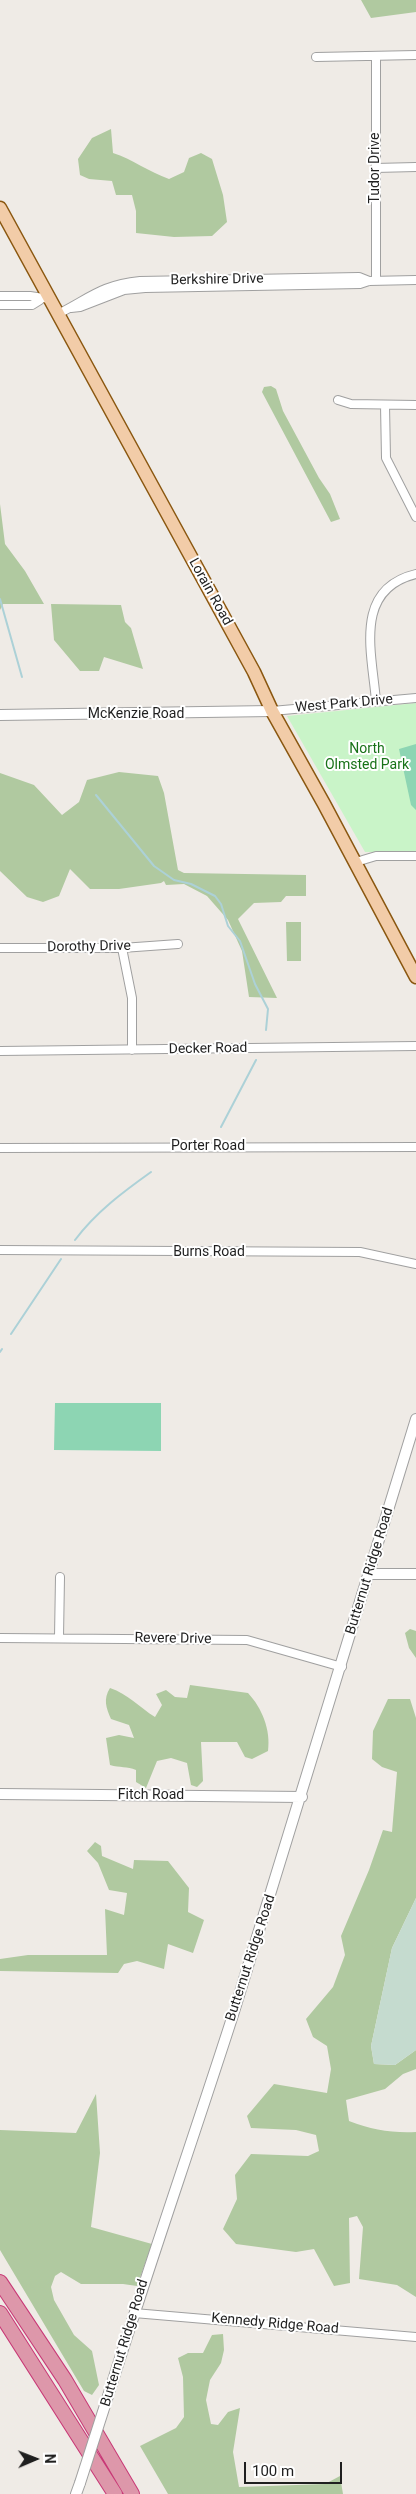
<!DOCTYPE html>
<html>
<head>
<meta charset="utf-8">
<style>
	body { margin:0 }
	#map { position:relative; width:416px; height:2494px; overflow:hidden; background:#efebe6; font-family:Roboto,sans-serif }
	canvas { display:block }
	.north { position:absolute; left:10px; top:2434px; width:50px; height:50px; -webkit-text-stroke:4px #fff; paint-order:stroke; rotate:89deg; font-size:14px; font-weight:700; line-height:20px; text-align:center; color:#1f1f1f }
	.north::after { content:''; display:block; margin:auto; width:18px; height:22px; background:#1f1f1f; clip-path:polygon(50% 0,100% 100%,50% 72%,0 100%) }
	.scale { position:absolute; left:244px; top:2462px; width:98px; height:22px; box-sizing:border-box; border:2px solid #1f1f1f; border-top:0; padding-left:6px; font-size:15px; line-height:18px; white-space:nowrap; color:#1f1f1f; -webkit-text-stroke:4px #fff; paint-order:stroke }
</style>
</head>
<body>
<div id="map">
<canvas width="416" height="2494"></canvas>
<div class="north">N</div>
<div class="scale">100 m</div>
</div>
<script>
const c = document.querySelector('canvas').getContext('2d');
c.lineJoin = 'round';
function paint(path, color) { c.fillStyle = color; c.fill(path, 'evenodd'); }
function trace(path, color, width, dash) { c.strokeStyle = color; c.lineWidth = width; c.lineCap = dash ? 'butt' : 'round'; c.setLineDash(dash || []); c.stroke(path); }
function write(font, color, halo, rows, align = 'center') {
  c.font = font + ' Roboto,sans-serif'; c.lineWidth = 4; c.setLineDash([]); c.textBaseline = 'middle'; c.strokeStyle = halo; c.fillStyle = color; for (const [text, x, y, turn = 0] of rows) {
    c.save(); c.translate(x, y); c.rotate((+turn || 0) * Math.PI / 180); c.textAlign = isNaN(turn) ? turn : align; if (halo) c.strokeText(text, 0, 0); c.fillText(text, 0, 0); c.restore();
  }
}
paint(new Path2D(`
	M361,0h55v12l-45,6z
	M111,129l2,24c19,6 36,19 56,26l15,-7 5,-14 12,-5 11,6 11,36 4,27 -15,14 -38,1 -38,-4v-22l-4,-16h-16l-4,-14 -23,-2 -9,-4 -2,-16 14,-21z
	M271,386l5,3 7,22 36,67 11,16 10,25 -9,3 -69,-130 2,-5z
	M0,504l5,40 20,27 19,33h-41l-3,6z
	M51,604l70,1 4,17 6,6 12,41 -39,-12 -5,14h-19l-26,-31z
	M119,772l39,4 6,17 14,77 6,3 122,2v21h-20l-5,6 -27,1 -16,16 39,79 -28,-1 -7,-46 -14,-31 -21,-24 -23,-12 -18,1 -2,-4 -3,2 -42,6h-29l-20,-20 -11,27 -16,6 -16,-5 -27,-26v-98l34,12 28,30 17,-13 8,-22z
	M286,922h15v39h-14z
	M410,1629l6,2v27l-7,-10 -4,-15z
	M190,1685l58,8c14,15 23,37 20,58l-16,8 -7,-2 -8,-15h-36l2,39 -6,6 -6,-2 -4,-22 -16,-5 -14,3 -11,27 -10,-6v-12c-9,-4 -16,-2 -26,-5l-4,-27 13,-3 15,3 -5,-13 -18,-6c-5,-11 -8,-20 -1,-31 18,6 29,19 45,29l7,-12 -6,-11 10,-4 9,7 12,1z
	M388,1699h22l6,19v180l-24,50 -21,98 3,18 21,1 21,-15v19l-13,5 -18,15 -39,11 3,21c23,9 42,12 67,11v165l-19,-12 -38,-6 4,-52 -6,-11 -8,2 1,65 -16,3 -20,-37 -18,3 -60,-8 -13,-15 14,-30 -2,-24 16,-21 57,2 11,-5 -3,-16 -20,-5 -45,-2 -4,-12 27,-32 53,9 4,-24 -4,-23 -14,-9 -7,-18 27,-32 12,-32 -4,-19 28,-66 14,-40 9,2 5,-60 -15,-5 -10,-8 1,-28z
	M95,1842l6,4 1,10 31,13 1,-9 34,1 21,27 -1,24 16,8 -11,33 -25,-9 -4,25 -27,-8 -13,3 -6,9 -118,-2v-12l28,-4h79l-2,-46 19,6 3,-22 -18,-3 -11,-27 -11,-12z
	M96,2094l4,59 -9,74 61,17 -15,42 -14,-2h-42l-20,-12 -6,4 -4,11 3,13 20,35 18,16 7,34 -7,10 -8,-4 -84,-141v-120l76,3z
	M223,2334l1,16 -3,13 -11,17 -4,20 5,24 7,1 10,-13 12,-4 -7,44 6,35 86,-3 15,-8 3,18h-175l-28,-48 36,-18 8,-11 -1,-40 -5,-19 10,-5h15l9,-18z`), '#b0c9a0');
paint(new Path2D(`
	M416,1898v152l-21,15 -21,-1 -3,-18 21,-98z`), '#c5dbcf');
paint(new Path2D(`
	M416,703v149h-51l-78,-136z`), '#c9f4c8');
paint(new Path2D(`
	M416,744v66l-5,-5 -12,-56z
	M55,1403h106v48l-107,-1z`), '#8dd5b3');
trace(new Path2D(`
	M0,599l22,78
	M96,795l58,71 20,14 17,4 24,12 6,8 7,22 12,15 15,43 13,25 -2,21
	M221,1127l35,-67
	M75,1240c21,-28 48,-48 76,-68
	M11,1334l50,-75
	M0,1352l2,-3`), '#acd1d7', 2);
const minor = new Path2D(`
	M316,57l100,-2
	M375,168l41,-1
	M376,281v-225
	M0,296h30l20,3
	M0,305h32l8,-5
	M71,308l9,-1 44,-17 21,-2 215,-4 9,-3 47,-1
	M58,314c32,-16 43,-29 82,-33l219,-4 10,4
	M338,400l13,4 65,1
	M385,405l1,53 30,59
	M376,701c-4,-48 -23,-112 40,-127
	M272,711l144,-13
	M356,862l20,-6h40
	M0,948h122l56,-4
	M122,948l10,50v52
	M0,1051l416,-5
	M0,1148l416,-1
	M0,1250l360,2 56,12
	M59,1637l1,-60
	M0,1638l247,2 95,27
	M134,2313l282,24`);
const tertiary = new Path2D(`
	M0,715l272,-4
	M368,1574h48
	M0,1794l302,3
	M108,2396c40,-127 84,-254 125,-381 62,-198 121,-397 183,-596
	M76,2494l4,-11`);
const primary = new Path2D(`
	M0,208l254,464 18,39 52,93 92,173`);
const motorway = new Path2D(`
	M0,2282l65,98 67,114
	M0,2313l115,181`);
trace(minor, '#a0a0a0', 10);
trace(tertiary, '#a0a0a0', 12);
trace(primary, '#8a5710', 15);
trace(motorway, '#c83876', 16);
trace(minor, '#fff', 8);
trace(tertiary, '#fff', 10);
trace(primary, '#f2cca8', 12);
trace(motorway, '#dd97aa', 14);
const tertiaryBridge = new Path2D(`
	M80,2483l28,-87`);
trace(tertiaryBridge, '#a0a0a0', 12, []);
trace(tertiaryBridge, '#fff', 10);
write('14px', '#1f1f1f', '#fff', [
	["Tudor Drive",375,168,-90],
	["Berkshire Drive",217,280,-1],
	["Lorain Road",210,592,61],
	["West Park Drive",344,704,-5],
	["McKenzie Road",136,714],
	["Dorothy Drive",89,947,-1],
	["Decker Road",208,1049,-1],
	["Porter Road",208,1146],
	["Burns Road",209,1252],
	["Butternut Ridge Road",370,1571,-73],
	["Revere Drive",173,1639,1],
	["Fitch Road",151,1795],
	["Butternut Ridge Road",251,1958,-72],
	["Kennedy Ridge Road",275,2324,5],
	["Butternut Ridge Road",125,2343,-73]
]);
write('14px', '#187218', '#fff', [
	["North",367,749],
	["Olmsted Park",367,765]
]);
</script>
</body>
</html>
